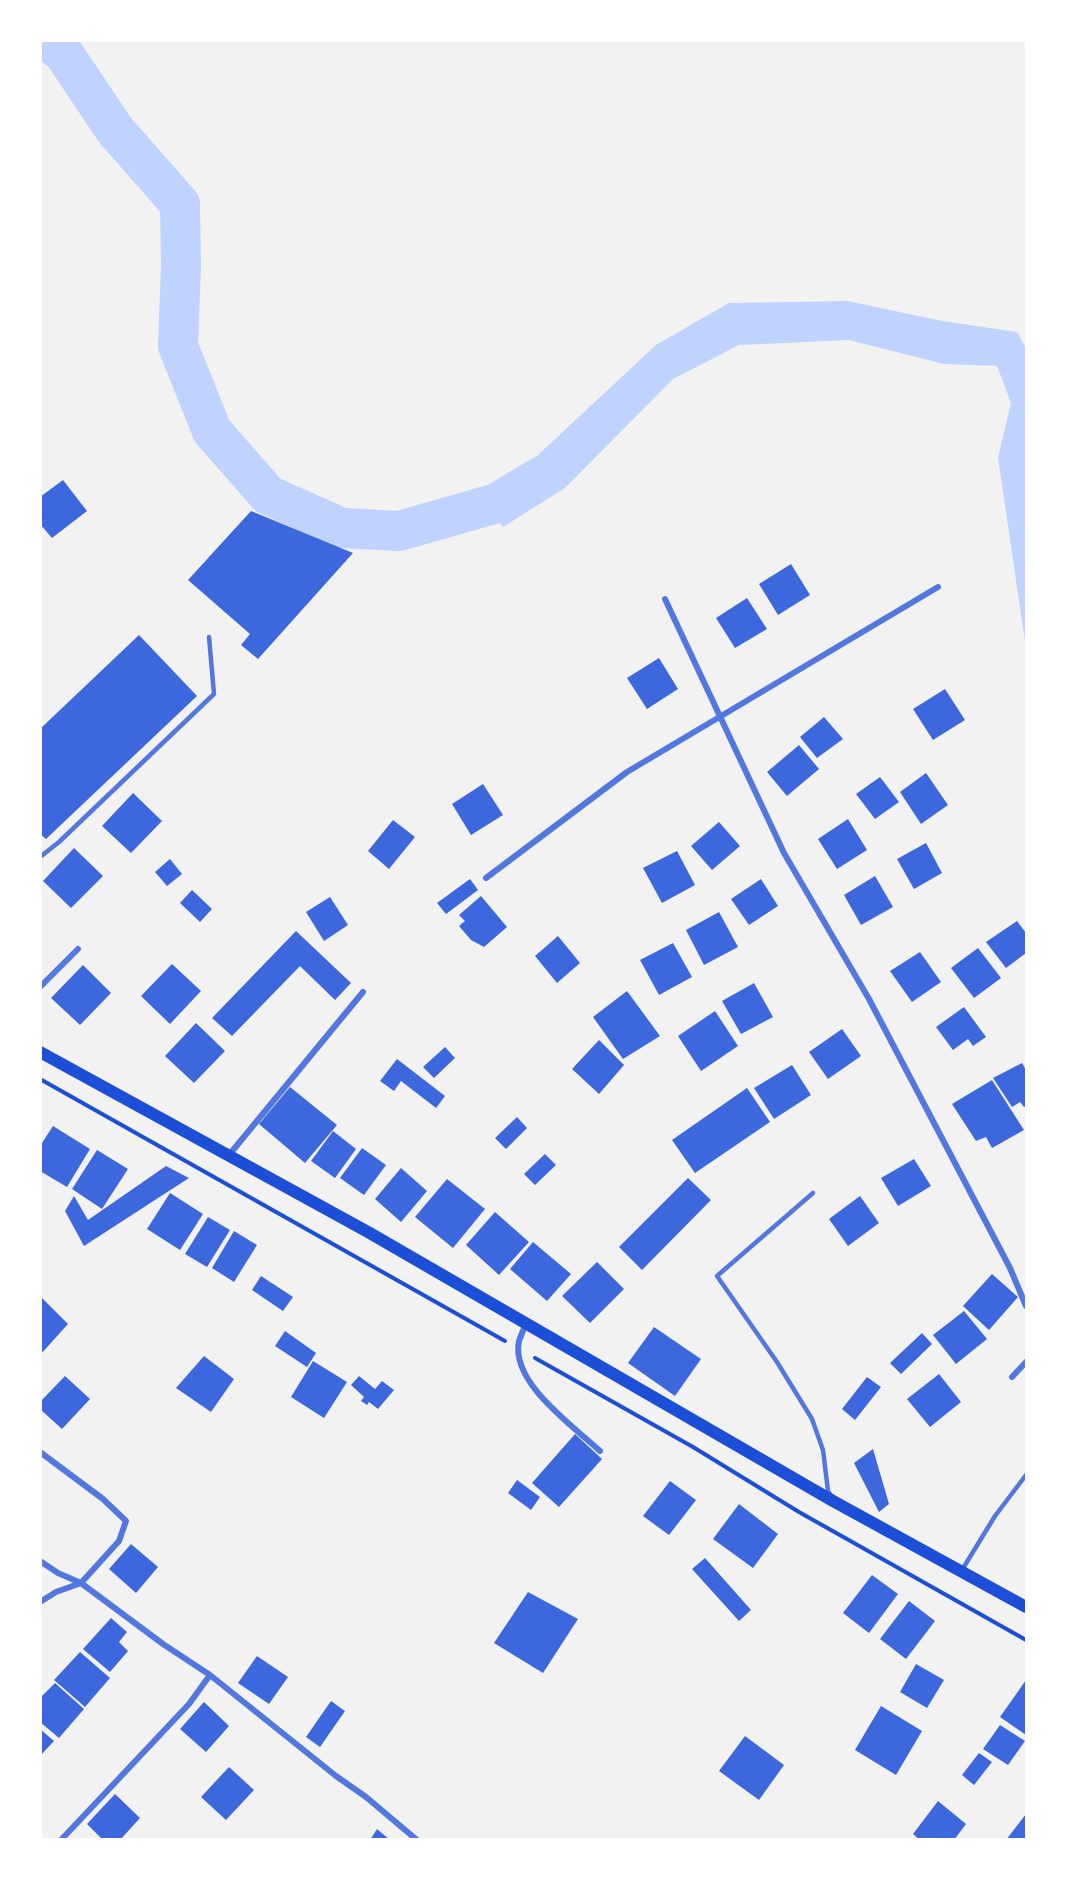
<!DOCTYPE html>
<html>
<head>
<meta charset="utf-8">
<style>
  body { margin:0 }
  #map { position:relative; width:1067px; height:1880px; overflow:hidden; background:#f2f2f2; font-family:"Source Sans 3",sans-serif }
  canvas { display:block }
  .frame { position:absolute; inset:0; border:42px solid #fff; pointer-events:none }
</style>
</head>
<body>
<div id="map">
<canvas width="1067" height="1880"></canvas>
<div class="frame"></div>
</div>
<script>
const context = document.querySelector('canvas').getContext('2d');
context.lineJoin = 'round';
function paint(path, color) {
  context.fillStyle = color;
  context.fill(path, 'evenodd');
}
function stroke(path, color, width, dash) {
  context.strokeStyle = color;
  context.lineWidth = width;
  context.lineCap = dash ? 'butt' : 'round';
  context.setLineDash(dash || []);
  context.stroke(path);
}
const water = new Path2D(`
  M848,301L942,321L1017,332L1026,348V648L998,458L1011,403L997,366L944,364L849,340L739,345L673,379L565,488L503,527L473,494L538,455L656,345L729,303Z`);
const river = new Path2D(`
  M47,40L64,54L115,130L180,204L181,265L178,346L212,431L268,495L342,528L399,531L497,503L533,481`);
const building = new Path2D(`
  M63,480L87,511L52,538L40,524V497Z
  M251,511L353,553L258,659L241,645L250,634L188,580Z
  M791,564L810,595L778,615L759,584Z
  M747,598L767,629L735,648L716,618Z
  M139,635L197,696L46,839L40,834V729Z
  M659,658L678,689L647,709L627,678Z
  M945,689L965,720L933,740L913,709Z
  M824,717L843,739L817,758L800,737Z
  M799,745L819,769L787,796L767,772Z
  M926,773L948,805L921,824L900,792Z
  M880,777L899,802L875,819L856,794Z
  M483,784L503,815L471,835L452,804Z
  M133,793L162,821L131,853L102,826Z
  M848,819L867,850L837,869L818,839Z
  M393,820L415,837L389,869L368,851Z
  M719,822L740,846L712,870L691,846Z
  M926,843L942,873L914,889L897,859Z
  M74,848L103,876L71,908L43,881Z
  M677,851L695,885L662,903L643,868Z
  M170,859L182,874L167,886L155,872Z
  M875,876L893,907L861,925L844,895Z
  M470,879L478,890L446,914L437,903Z
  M761,879L778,906L749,925L731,899Z
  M192,890L212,909L200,922L180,903Z
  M481,896L507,927L484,947L471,940L459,926L465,921L459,915Z
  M330,897L348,925L324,941L306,912Z
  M719,912L738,947L704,965L686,930Z
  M1017,921L1026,933V953L1006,968L986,942Z
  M296,931L351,983L335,1000L300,966L232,1036L212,1018Z
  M558,936L580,963L557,983L535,956Z
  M673,943L692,977L659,995L640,960Z
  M978,948L1001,978L974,998L951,968Z
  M920,952L941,982L912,1002L890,971Z
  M172,964L201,991L170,1024L141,996Z
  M83,965L111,993L80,1025L51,998Z
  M754,983L773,1017L741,1034L722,1001Z
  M627,991L660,1036L623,1059L593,1017Z
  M964,1007L986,1037L973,1046L968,1039L953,1050L936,1027Z
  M715,1011L738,1046L701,1071L678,1036Z
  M196,1023L225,1051L194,1083L165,1056Z
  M842,1029L861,1056L828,1079L809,1052Z
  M599,1040L624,1065L599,1094L572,1069Z
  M445,1047L455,1058L434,1078L423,1067Z
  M397,1059L445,1096L436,1108L401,1081L394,1091L380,1081Z
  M1022,1063L1026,1070V1106L1024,1107L1020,1102L1012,1107L993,1078Z
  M792,1065L811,1095L774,1119L754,1088Z
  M992,1080L1024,1130L992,1148L986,1137L976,1141L952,1104Z
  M290,1087L337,1125L305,1163L259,1124Z
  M747,1088L770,1122L695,1173L672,1140Z
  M517,1117L527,1128L506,1149L495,1138Z
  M53,1126L90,1149L67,1187L40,1171V1146Z
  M333,1131L356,1149L335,1178L311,1161Z
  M362,1148L386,1165L364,1195L340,1178Z
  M97,1150L128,1169L102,1209L72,1189Z
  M545,1154L556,1165L535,1185L524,1174Z
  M914,1159L931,1186L898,1206L881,1178Z
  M166,1166L189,1178L84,1246L65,1211L74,1196L88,1220Z
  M401,1168L427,1191L401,1222L375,1199Z
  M688,1178L711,1200L642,1270L619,1247Z
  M447,1179L485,1209L453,1248L415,1217Z
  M170,1193L203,1214L180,1250L147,1229Z
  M860,1196L879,1223L848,1246L829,1219Z
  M495,1212L529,1242L499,1275L466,1245Z
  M208,1217L230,1230L207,1267L185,1254Z
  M234,1231L257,1245L234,1282L212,1268Z
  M533,1242L571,1274L547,1301L510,1269Z
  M597,1262L624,1289L590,1323L562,1296Z
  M992,1274L1018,1297L989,1330L963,1306Z
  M261,1276L293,1297L283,1311L252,1290Z
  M40,1296L68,1324L40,1355Z
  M964,1311L987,1339L956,1364L933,1335Z
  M654,1327L701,1359L675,1396L628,1363Z
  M285,1331L316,1353L307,1367L275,1346Z
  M922,1333L932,1344L901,1374L890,1363Z
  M204,1356L234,1379L211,1412L176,1388Z
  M313,1361L347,1382L324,1418L291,1397Z
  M939,1374L961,1402L930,1427L907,1399Z
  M65,1376L90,1399L62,1429L40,1409V1402Z
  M359,1376L375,1389L382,1381L394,1390L378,1409L369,1402L367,1405L361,1401L364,1397L351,1385Z
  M867,1377L881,1387L855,1420L842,1409Z
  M575,1434L602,1459L559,1507L532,1483Z
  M873,1449L889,1504L879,1512L854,1463Z
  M517,1480L540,1497L531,1510L508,1493Z
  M670,1481L696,1500L669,1535L643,1516Z
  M739,1504L778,1534L753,1568L713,1539Z
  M131,1544L158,1567L136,1593L109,1569Z
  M705,1558L751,1610L739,1621L692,1569Z
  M872,1575L898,1594L869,1633L843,1613Z
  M528,1592L578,1619L543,1673L494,1643Z
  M909,1601L935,1621L906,1659L880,1639Z
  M111,1618L127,1632L119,1642L128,1651L110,1672L83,1649Z
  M80,1652L110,1678L85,1707L54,1680Z
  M257,1656L288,1677L269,1704L238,1683Z
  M916,1664L944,1680L927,1708L900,1692Z
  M1026,1680V1735L1000,1717Z
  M55,1683L84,1709L59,1738L40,1722V1698Z
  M331,1701L345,1711L320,1747L306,1737Z
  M204,1702L229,1726L206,1752L180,1729Z
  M881,1706L922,1731L896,1775L855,1750Z
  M1000,1725L1025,1741L1008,1765L983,1749Z
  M40,1729L54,1741L40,1756Z
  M745,1736L784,1765L759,1800L719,1771Z
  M979,1753L992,1762L974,1785L962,1775Z
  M229,1767L254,1790L226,1820L201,1797Z
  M115,1794L140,1818L120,1840H103L87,1824Z
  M938,1801L966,1824L954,1840H920L913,1834Z
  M1026,1814V1840H1006Z
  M377,1829L390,1840H370Z`);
const path = new Path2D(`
  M40,1079L505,1341
  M535,1358L693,1447L799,1512L1026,1640`);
const service = new Path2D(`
  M40,857L59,842L214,694L209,637
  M813,1193L717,1276L777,1362L812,1419L823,1450L828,1491L831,1496
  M962,1570L995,1516L1026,1475`);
const minor = new Path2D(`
  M665,599L784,853L869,999L1010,1268L1026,1306
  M486,878L627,772L938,587
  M40,987L78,949
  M229,1155L363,992
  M526,1323C524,1329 521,1335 519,1341C510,1382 573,1426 600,1451
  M1012,1377L1026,1362
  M40,1452L103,1499L126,1521L119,1541L81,1583L56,1592L40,1602
  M40,1561L58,1573L81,1583L163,1644L210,1675L336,1776L366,1797L417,1840
  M61,1840L189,1704L210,1675`);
const secondary = new Path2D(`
  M40,1052L368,1232L833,1501L1026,1607`);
paint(water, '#bfd3fe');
stroke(river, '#bfd3fe', 40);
paint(building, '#3d67dc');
stroke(path, '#1d4ed8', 4);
stroke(service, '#5277de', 4.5);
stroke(minor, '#5277de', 6);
stroke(secondary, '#1d4ed8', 12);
</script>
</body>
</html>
